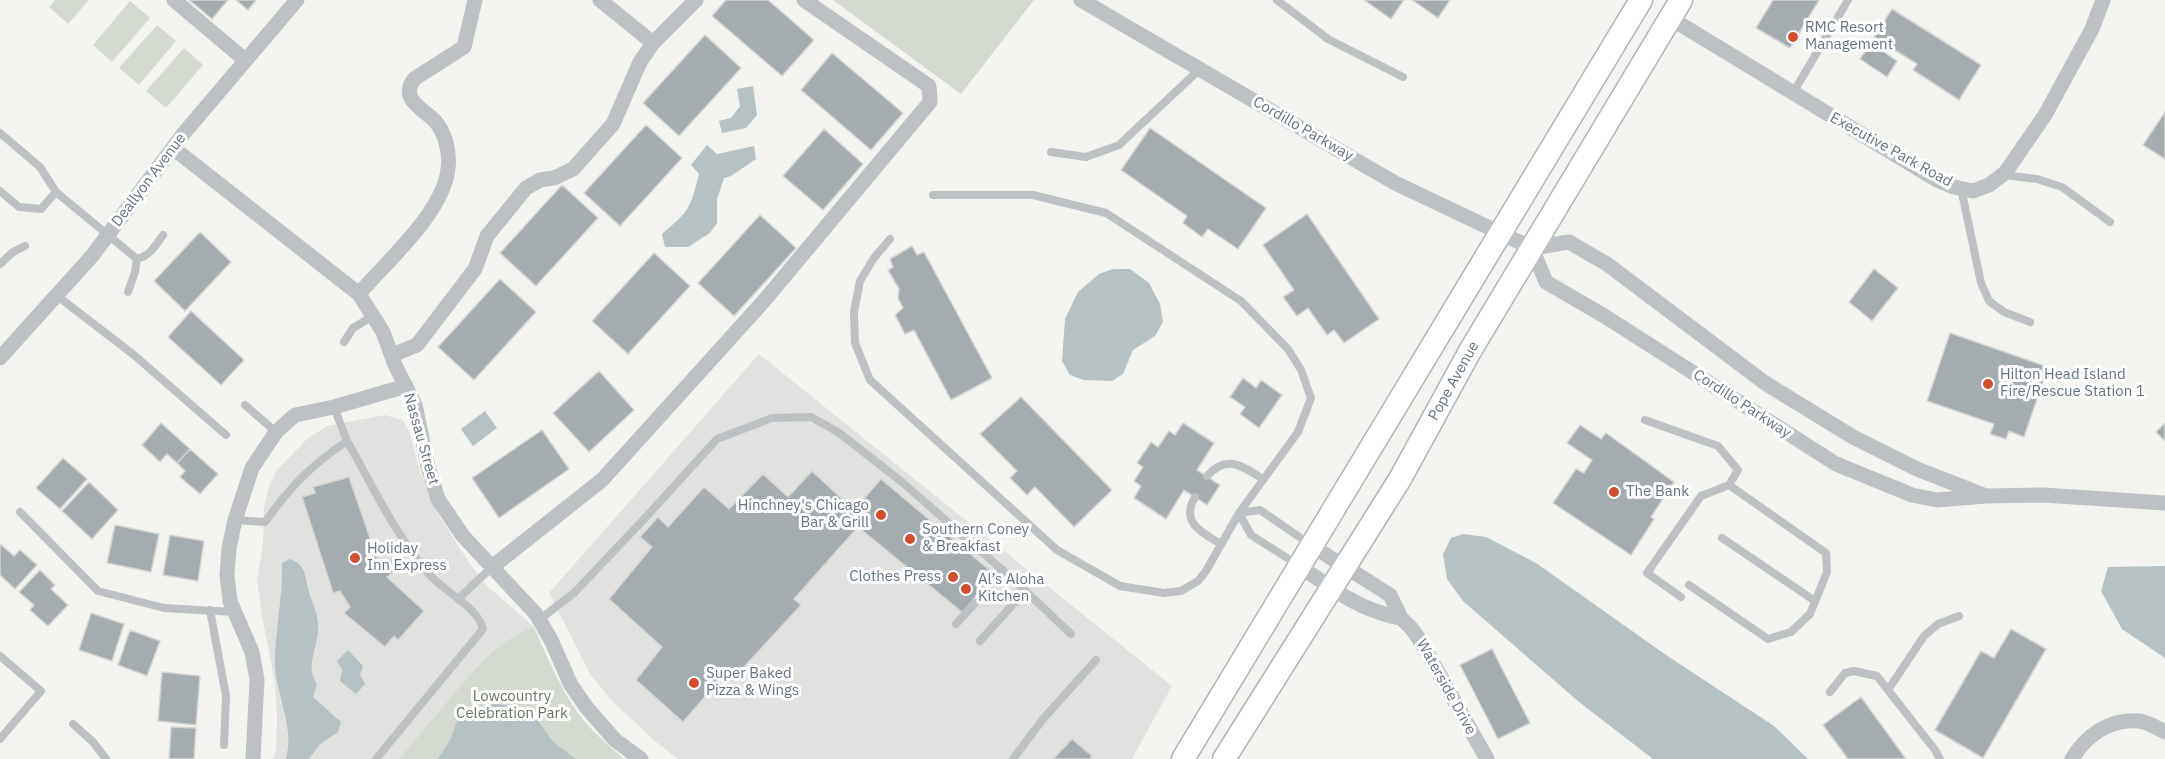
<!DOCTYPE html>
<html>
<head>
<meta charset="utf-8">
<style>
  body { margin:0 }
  canvas { display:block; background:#f3f3f0 }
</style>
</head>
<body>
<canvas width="2165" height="759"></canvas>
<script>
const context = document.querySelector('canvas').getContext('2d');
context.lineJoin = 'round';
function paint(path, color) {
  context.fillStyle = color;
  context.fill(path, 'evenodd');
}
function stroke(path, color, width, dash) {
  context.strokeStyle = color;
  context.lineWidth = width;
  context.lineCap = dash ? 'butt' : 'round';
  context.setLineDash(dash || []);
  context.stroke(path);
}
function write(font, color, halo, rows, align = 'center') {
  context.font = font + ' "IBM Plex Sans",sans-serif';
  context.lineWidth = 6;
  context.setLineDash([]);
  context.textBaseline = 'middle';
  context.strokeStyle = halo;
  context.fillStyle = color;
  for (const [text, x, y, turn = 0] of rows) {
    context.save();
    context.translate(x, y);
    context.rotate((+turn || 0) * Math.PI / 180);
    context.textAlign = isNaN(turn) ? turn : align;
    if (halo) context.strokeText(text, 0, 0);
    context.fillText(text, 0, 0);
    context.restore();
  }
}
const built = new Path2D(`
  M759,354L1172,686L1132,759H678L656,742L613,702L590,674L549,593Z
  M385,415L402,420L409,430L420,472L438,514L470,564L486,585L533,626L504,642L490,654L465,680L399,759H273L276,750L277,719L275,683L262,616L257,580L263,543L264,508L268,490L276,471L307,439L327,426Z`);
const green = new Path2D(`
  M55,0H89L68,24L49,7Z
  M833,0H1034L961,94Z
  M130,1L150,18L112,62L93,45Z
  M157,25L176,41L139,85L119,68Z
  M184,48L203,65L166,108L146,91Z
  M533,626C547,655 559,687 578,713C591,731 608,745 624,759H399L465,680L490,654L504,642Z`);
const water = new Path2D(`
  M753,86L757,115L746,128L722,133L719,121L731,118L740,106L737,89Z
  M707,145L717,154L754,146L756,159L731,176L724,178L717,199V223L710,233L688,247H665L662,234C690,210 690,209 699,174L691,165Z
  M1113,269H1130L1149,283L1160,304L1163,322L1155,336L1133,350L1123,374L1112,381L1084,380L1070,375L1062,361L1065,319L1078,292L1099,274Z
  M485,411L497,428L473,446L461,429Z
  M1463,534L1486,537L1536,563L1666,655L1774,726L1808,759H1653L1579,702L1463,601L1447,579L1443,554L1451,538Z
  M290,559C304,565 304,570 307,584C310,600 319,612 318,630C317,648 305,668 317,684L313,697L341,722L338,732L319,745L309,759H286C295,727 276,696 275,664C275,630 283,597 282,563Z
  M2165,566V658L2122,629L2101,591L2108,567Z
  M348,650L363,666L360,675L365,684L356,694L340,681L342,670L337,661Z
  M493,703L510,706L528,718L534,715L553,742L576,759H438L450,740L457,721Z`);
const building = new Path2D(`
  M189,0H228L212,19Z
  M236,0H256L248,10Z
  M726,0H768L814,40L782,76L712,16Z
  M1364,0H1404L1391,19Z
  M1412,0H1450L1438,18Z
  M1773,0H1819L1790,48L1756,28Z
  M1892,9L1981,65L1959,100L1913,70L1917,64L1874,37Z
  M705,35L741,68L679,136L643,103Z
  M1871,43L1897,61L1887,77L1860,59Z
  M832,53L903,113L871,150L801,90Z
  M2165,112V159L2143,145Z
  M646,125L682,158L620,226L584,193Z
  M1150,128L1266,208L1238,249L1208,229L1202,237L1183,223L1187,216L1121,170Z
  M824,129L863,164L823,210L783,176Z
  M562,185L598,218L536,286L500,253Z
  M1307,214L1379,319L1344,343L1334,330L1327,335L1308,308L1297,316L1283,297L1294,290L1263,245Z
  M760,215L796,248L734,316L698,283Z
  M200,232L231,262L185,311L154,281Z
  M912,246L917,255L924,252L992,378L951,400L914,330L905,334L895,315L903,308L898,298L899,289L888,270L893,267L890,259Z
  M654,253L690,286L628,354L592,321Z
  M1874,269L1898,288L1872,321L1849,302Z
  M500,279L536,312L474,380L438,347Z
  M191,311L244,360L221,385L168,337Z
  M1950,333L2048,367L2024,437L2009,431L2006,439L1990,434L1994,424L1927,401Z
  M599,371L634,410L589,452L553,413Z
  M1243,378L1256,388L1261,380L1282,395L1259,428L1240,414L1245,407L1230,397Z
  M1021,397L1112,490L1074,527L1035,487L1027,495L1010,478L1017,471L980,434Z
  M161,423L190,449L177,463L167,454L160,462L142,445Z
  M1183,423L1214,443L1197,470L1220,485L1207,505L1184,490L1166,519L1134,498L1141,486L1134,481L1143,467L1137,463L1151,442L1158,447L1169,431L1175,435Z
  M2165,423V441L2156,432Z
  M1580,425L1601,439L1606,433L1674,482L1651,517L1654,519L1631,555L1553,503L1576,469L1584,473L1592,460L1567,443Z
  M542,430L569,469L499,518L472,478Z
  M190,449L218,474L200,494L180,477L185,471L177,463Z
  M63,458L87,479L60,509L36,488Z
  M812,471L854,510L881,479L993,573L963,613L858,527L794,599L801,605L732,680L724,675L683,722L636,680L662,647L609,599L652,547L640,537L658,517L668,527L704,487L729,509L763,474L788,497Z
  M349,477L380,567L395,557L401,566L387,577L424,611L398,640L394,636L385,647L344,613L350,607L340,591L333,593L302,497L315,493L313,487Z
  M89,482L118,510L92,539L62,511Z
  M115,525L159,534L151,572L107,563Z
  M170,535L204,541L198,581L163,575Z
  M0,544L14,556L20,550L37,565L15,589L0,575Z
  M40,570L55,585L51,589L68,605L48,626L30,610L34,605L19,592Z
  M91,613L124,624L112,661L79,650Z
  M2011,629L2046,649L1983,758L1935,730L1981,651L1994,658Z
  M130,630L160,641L147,676L118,665Z
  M1492,649L1530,723L1498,739L1460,665Z
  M162,672L200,676L196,725L158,721Z
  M1861,697L1906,759H1848L1823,725Z
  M171,727L196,728L194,759H169Z
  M1072,739L1092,756L1090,759H1053Z`);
const lane = new Path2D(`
  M1277,0L1328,39L1403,77
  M1793,93L1848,0
  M0,133L40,167L56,192L137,259C150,256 156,245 163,235
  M1051,152L1086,157L1119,145L1200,69
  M2004,175L2037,179L2062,187L2110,222
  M1961,188L1981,283L1989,301L2004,312L2030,322
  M0,191L19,207L41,209L56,192
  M890,239L874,258L860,281L854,312L855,343L870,380L1057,550L1120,586L1164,593L1181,591L1198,581L1206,571L1239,513L1298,432L1311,398L1301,370L1288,349L1241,301L1106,213L1033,195H933
  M0,264L13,252L25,246
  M128,292L135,272L137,259
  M56,295L134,355L226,435
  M344,342L353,328L373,316
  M245,405L276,432
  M1645,420L1718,446L1738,470L1729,485L1701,496L1647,573L1681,597
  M347,441C373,486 395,535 429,574C443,591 478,607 483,629L376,759
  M1207,476C1227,454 1242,466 1263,479
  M1195,497C1180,522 1202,533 1221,544
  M20,512L98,591L164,608L234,612
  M235,520L265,522C292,485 309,467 347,441L334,407
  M1722,538L1815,601
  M1298,565L1251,535L1239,513L1260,510L1311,545
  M1689,585L1768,639L1791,632L1810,614L1827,572L1826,553L1729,485
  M984,592L1003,570
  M458,599L492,567
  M210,610L226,696L224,745
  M539,620L574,593L646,517L717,439L772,418L811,417L838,432L902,482L1016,582L1071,634
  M956,624L975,603
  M980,641L1025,591
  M0,656L41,691L0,739
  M1888,690L1924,636L1938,624L1959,616
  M1830,692L1845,673L1854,671L1877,676L1935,750L1940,759
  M73,724L93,742L106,759
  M1013,759L1043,719L1096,660`);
const street = new Path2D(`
  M174,0L245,60
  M600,0L653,43
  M1081,0L1395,183L1532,248L1569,242L1607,264L1765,383L1853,437L1917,469L1986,496
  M1670,18L1937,180L1954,187L1973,191L1989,185L2005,173L2045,115L2092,29L2103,0
  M173,148L359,294L383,332L395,365L415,405L428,467L438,499L463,536L536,614L551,640L571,685L587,708L615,740L641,759
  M1532,248L1546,282L1606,317L1836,464L1912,495L1937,500L1986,496L2043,495L2165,503
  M359,294C387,261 443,213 448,169C450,153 446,134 435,121C424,109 399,100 414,79L464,47L475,0
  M392,355L417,345L475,269L487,236L526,188L540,180L554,178L573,169L613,124L640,62L653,43L696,0
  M0,358L92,256L184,133L297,0
  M1300,566C1332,589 1361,611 1401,618L1390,595L1312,546
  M492,567L602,480L763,302L930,102L929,86L804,0
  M1401,618L1412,629L1421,642L1487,759
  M253,759L257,680L252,652L230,601L227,575L229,548L235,520L252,468L276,432L295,415L334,407L406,386
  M2072,759C2086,735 2111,718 2139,721C2148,722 2157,728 2165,732`);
const secondary = new Path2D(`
  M1183,759L1641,0
  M1224,759L1400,479L1470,351L1681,0`);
const markers = [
  [1793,37,6,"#d14e32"],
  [1988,384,6,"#d14e32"],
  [1614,492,6,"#d14e32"],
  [881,515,6,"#d14e32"],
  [910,539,6,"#d14e32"],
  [355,558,6,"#d14e32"],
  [953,577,6,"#d14e32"],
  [966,589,6,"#d14e32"],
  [694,683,6,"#d14e32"]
];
const poiNames = [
  ["RMC Resort",1805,28],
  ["Management",1805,45],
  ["Hilton Head Island",2000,375],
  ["Fire/Rescue Station 1",2000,392],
  ["The Bank",1626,492],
  ["Hinchney's Chicago",869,506,"right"],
  ["Bar & Grill",869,523,"right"],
  ["Southern Coney",922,530],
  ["& Breakfast",922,547],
  ["Holiday",367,549],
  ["Inn Express",367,566],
  ["Clothes Press",941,577,"right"],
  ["Al’s Aloha",978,580],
  ["Kitchen",978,597],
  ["Super Baked",706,674],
  ["Pizza & Wings",706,691]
];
const streetNames = [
  ["Cordillo Parkway",1303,129,30],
  ["Executive Park Road",1891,150,29],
  ["Deallyon Avenue",149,180,-53],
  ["Pope Avenue",1454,381,-61],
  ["Cordillo Parkway",1742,404,33],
  ["Nassau Street",421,439,74],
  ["Waterside Drive",1446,687,61]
];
const parkNames = [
  ["Lowcountry",512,697],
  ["Celebration Park",512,714]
];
paint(built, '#e1e2e0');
paint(green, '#d5dad1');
paint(water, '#b6c1c4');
paint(building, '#a5acb0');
stroke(building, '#d5d5d3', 1.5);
stroke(secondary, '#b0b5b8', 25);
stroke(lane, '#bdc1c4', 8);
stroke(street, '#bdc1c4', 15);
stroke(secondary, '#fff', 22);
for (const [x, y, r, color] of markers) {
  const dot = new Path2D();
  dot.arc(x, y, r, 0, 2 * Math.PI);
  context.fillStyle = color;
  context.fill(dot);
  stroke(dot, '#fff', 2);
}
write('15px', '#65747e', '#fff', poiNames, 'left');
write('15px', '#65747e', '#fff', streetNames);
write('15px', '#687663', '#fff', parkNames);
</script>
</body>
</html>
